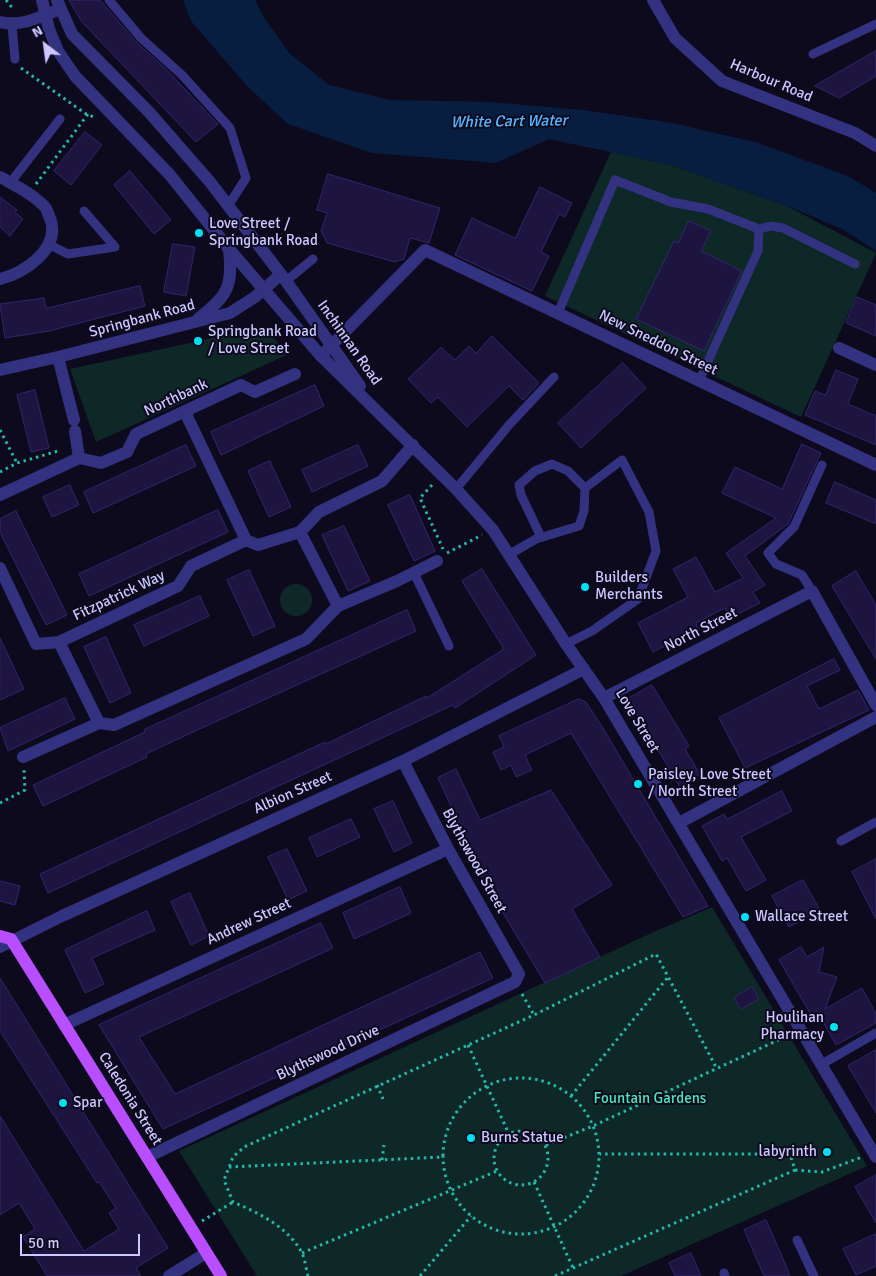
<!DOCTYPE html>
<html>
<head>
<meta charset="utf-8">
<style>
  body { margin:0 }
  #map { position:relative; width:876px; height:1276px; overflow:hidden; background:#0d0a1e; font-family:Signika,sans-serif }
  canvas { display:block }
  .north { position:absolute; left:20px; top:20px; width:50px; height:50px; -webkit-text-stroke:4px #0d0a1e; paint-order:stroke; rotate:330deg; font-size:14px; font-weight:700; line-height:20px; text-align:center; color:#ccc7ff }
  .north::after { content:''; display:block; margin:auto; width:18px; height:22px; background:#ccc7ff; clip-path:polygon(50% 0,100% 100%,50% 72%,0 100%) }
  .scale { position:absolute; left:20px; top:1234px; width:120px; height:22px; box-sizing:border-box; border:2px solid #ccc7ff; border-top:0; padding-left:6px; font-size:15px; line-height:18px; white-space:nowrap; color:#ccc7ff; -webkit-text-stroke:4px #0d0a1e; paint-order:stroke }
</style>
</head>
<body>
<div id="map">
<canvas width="876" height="1276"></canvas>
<div class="north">N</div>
<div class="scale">50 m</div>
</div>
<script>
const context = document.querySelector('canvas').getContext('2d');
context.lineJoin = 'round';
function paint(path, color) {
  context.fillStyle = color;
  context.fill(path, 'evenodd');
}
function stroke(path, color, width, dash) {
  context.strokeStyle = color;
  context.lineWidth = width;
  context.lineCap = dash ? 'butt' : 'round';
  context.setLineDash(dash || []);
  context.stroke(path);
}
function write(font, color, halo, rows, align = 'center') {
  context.font = font + ' Signika,sans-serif';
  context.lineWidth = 4;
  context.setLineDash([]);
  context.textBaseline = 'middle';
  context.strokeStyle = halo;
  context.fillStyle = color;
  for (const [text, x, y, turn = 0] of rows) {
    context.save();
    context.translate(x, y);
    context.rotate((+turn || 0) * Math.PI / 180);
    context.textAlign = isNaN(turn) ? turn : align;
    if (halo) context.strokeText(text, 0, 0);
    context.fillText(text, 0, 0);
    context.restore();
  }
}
const green = new Path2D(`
  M611,152L671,165L787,206L876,253L801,417L545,296Z
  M263,327L289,354L96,442L70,369Z
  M280 600a16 16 0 1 1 32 0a16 16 0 1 1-32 0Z
  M712,907L867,1166L621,1276H257L179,1151L656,931Z`);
const water = new Path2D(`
  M183,0H255L263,16L289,53L329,85L390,100L490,102L583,110L673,123L758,143L848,176L876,193V251L842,229L787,206L671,165L549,139L496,163L372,153L288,124L248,87L191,21Z`);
const building = new Path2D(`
  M69,0H100L136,42L165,68L218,124L196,142L82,22Z
  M876,51V76L839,98L815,86Z
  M85,132L102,145L71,185L54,171Z
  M130,171L171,220L154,234L114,185Z
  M328,174L440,208L429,243L410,238L404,259L395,262L327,243L321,231L327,213L317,210Z
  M540,187L572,203L565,217L559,214L541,252L549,256L532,291L455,255L472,218L515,238Z
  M0,197L17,210L15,212L23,219L10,236L0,227Z
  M689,221L711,231L701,251L742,271L704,351L636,319L674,241L678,243Z
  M173,244L195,247L186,296L164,292Z
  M140,286L145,306L49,331L5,338L0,304L44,298L46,308Z
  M857,297L876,305V336L846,323Z
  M492,336L539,383L523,400L509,386L467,427L438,397L431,403L408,379L441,347L455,360L469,346L476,353Z
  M623,363L646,388L581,448L558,423Z
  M836,370L858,379L848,404L876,416V445L805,415L815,391L825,395Z
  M315,385L324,406L221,455L211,432Z
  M35,390L49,448L31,452L17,395Z
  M802,444L821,453L788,524L745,556L765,585L753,592L760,603L730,618L725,608L696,623L698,629L653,652L638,623L688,597L673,569L696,557L715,592L743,578L726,553L776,518L722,493L735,467L782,489Z
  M186,445L196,466L93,513L84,492Z
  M358,445L368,466L312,492L302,470Z
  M270,461L291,507L269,517L248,471Z
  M835,482L876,500V524L826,503Z
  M70,485L79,505L52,517L43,497Z
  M410,495L435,551L414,561L388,505Z
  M218,510L228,532L89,596L79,574Z
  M16,511L67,615L46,625L0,532V519Z
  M344,526L370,581L348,591L322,535Z
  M482,569L536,655L455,708L453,705L48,893L40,874L325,742L326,744L426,696L427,698L504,649L462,581Z
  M249,570L275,626L253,636L227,580Z
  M856,571L876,605V659L832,586Z
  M200,596L209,616L144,646L134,625Z
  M407,610L416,631L193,732L146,754L147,757L43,806L33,785L145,732L144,730Z
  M106,637L131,693L110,703L84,647Z
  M0,638L24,689L0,700Z
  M834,659L840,670L807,686L819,709L858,690L869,710L745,768L719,718Z
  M652,685L689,746L685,749L700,774L680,787L628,699Z
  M65,698L75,719L8,751L0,728Z
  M579,699L586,702L603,728L708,906L683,917L571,733L525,755L532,770L516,777L511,765L501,770L493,752L504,747L499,736Z
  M456,769L480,820L551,790L612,885L572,909L600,957L545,983L454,831L461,828L438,778Z
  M782,791L792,811L741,837L766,880L746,891L727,858L722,861L702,826L724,814L727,819Z
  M393,801L412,843L394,852L374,809Z
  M351,819L360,837L317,857L309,838Z
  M287,849L307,891L288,900L268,857Z
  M876,859V919L852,872Z
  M803,880L820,910L789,927L772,896Z
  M0,881L20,886L15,905L0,901Z
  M400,887L411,913L354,939L343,913Z
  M190,893L209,936L191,945L171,902Z
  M147,911L155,930L92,958L104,984L85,993L65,950Z
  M321,923L333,948L139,1037L175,1094L480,952L493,978L163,1129L99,1025Z
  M801,947L807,957L824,947L819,972L837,977L825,1009L862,988L876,1014V1023L836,1045L817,1011L811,1015L779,960Z
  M0,978L168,1248L136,1268L141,1276H47L23,1237L35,1229L19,1203L0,1215V1116L84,1251L119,1229L109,1213L116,1208L99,1182L97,1183L0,1031Z
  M752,987L759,999L741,1009L734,998Z
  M876,1050V1113L848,1066Z
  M876,1175V1223L855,1187Z
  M766,1220L784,1261L790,1276H764L744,1230Z
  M876,1234V1266L856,1275L843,1249Z
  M691,1253L701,1276H675L669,1263Z`);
const path = new Path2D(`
  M6,0L14,10
  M21,68L86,114L94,117
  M36,184L88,114
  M0,430L17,463
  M0,472L17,463L58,451
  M432,485L420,498L443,549
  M447,553L482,535
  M0,803L25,790L24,769
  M522,994L534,1015
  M468,1045L509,1134
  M443 1156a78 78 0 1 1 156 0a78 78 0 1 1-156 0Z
  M377,1085L383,1099
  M571,1096L668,977
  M494 1158a27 27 0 1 1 54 0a27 27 0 1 1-54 0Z
  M546,1145L593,1126L789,1035
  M382,1160L384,1145
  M229,1167L443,1157
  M795,1170L822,1172L862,1157
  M534,1182L573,1268
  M202,1221L233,1202
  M302,1253L497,1171
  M308,1276C306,1269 305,1259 302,1253C288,1227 259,1213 233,1202L224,1180L233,1157L244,1147L534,1015L656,954L717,1069
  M420,1276L471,1216
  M555,1276L795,1170L790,1154H600`);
const service = new Path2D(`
  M109,0L141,38L182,75L230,128L246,178L228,206
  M12,25L15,59
  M813,54L876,24
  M10,183L60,119
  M50,245L68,254L115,247L84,211
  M286,281L313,259
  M558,313L615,180L671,202L708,209L759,229L771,226L783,228L855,264
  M699,381L758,251L759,229
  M456,489L509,425L554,377
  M541,537L521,495L519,485L535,471L552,464L568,471L585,488
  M510,554L536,539L579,526L584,511L585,488L622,460L649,512L656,551L638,599L592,631L566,644
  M414,573L449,646
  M812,591L802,575L776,564L768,553L794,527L822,465
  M841,841L876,822
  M822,1064L876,1033
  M797,1240L814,1276
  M724,1273L725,1276`);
const minor = new Path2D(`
  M653,0L675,38L722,81L855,133L876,146
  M0,22C22,27 40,17 60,9
  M0,177C16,186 33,194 45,207C48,211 49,217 51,221C59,250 24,273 0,279
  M198,319C228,295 233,287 229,249
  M839,348L876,365
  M321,356L425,250L876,465
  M58,357L74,420
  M0,370L58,357L230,313L255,297L280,275
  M185,412L246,540
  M75,431L79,458
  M79,458L101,463L127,452L136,434L241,385L255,392L295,374
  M0,495L79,458
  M300,532L338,606
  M0,568L36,644L59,642L178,586L191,566L246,540L258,545L300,532L319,512L382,481L413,445
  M59,642L99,723L114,725L306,639L338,606L397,581L437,561
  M604,698L812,591L876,705
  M23,757L99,723
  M679,823L876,717
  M0,947L62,916L403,761L584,669
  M64,1025L448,849
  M147,1157L515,982L519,974L448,849L403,761
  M169,1276L206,1253`);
const tertiary = new Path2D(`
  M42,0L49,29L58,51L75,76L170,175L229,249L321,356L456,489L493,530L566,644L604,698L876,1157
  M57,0L72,34L149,112L210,182L286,281L360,386`);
const primary = new Path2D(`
  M0,936L11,939L221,1276`);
const markers = [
  [199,233,5,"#00e0f2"],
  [198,341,5,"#00e0f2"],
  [585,587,5,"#00e0f2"],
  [638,784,5,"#00e0f2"],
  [745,917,5,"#00e0f2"],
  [834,1027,5,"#00e0f2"],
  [63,1103,5,"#00e0f2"],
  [471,1138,5,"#00e0f2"],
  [827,1152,5,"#00e0f2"]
];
const streetNames = [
  ["Harbour Road",771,81,23],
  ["Springbank Road",142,319,-15],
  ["Inchinnan Road",349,343,55],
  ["New Sneddon Street",658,343,26],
  ["Northbank",176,398,-25],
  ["Fitzpatrick Way",119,596,-25],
  ["North Street",701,630,-27],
  ["Love Street",637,721,59],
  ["Albion Street",293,793,-24],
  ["Blythswood Street",474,861,61],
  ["Andrew Street",249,922,-25],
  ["Blythswood Drive",328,1053,-25],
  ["Caledonia Street",130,1099,58]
];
const poiNames = [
  ["Love Street /",209,224],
  ["Springbank Road",209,241],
  ["Springbank Road",208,332],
  ["/ Love Street",208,349],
  ["Builders",595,578],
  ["Merchants",595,595],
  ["Paisley, Love Street",648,775],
  ["/ North Street",648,792],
  ["Wallace Street",755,917],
  ["Houlihan",824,1018,"right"],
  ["Pharmacy",824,1035,"right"],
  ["Spar",73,1103],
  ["Burns Statue",481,1138],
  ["labyrinth",817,1152,"right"]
];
const parkNames = [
  ["Fountain Gardens",650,1099]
];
const waterNames = [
  ["White Cart Water",509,122,-1]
];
paint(green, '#0d2827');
paint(water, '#071e40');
paint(building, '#1d1540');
stroke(building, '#32256e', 1);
stroke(path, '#24b7aa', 3, [2.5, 4]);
stroke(service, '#333281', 9);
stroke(minor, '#333281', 12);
stroke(tertiary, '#333281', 12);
stroke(primary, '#b94eff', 12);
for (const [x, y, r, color] of markers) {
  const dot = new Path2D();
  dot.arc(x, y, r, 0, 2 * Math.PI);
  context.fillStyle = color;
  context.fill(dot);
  stroke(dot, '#0d0a1e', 2);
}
write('15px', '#ccc7ff', '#0d0a1e', streetNames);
write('15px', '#ccc7ff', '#0d0a1e', poiNames, 'left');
write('15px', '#4be7bc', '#0d0a1e', parkNames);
write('italic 16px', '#55b5ff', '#0d0a1e', waterNames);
</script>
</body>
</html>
